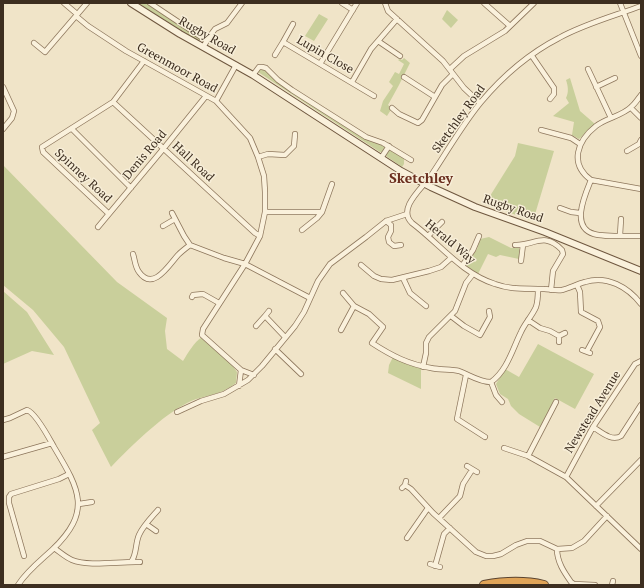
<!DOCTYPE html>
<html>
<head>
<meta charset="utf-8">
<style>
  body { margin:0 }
  #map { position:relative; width:644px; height:588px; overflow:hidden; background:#f0e4c8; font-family:"PT Serif",serif }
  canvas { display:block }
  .frame { position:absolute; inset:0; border:4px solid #3d2e20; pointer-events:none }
</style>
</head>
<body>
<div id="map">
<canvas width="644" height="588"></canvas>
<div class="frame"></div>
</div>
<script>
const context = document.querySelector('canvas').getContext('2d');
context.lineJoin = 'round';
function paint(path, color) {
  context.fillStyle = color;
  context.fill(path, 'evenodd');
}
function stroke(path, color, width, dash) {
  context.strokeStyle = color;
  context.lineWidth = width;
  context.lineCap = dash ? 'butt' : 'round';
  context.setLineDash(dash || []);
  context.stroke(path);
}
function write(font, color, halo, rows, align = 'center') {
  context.font = font + ' "PT Serif",serif';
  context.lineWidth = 3;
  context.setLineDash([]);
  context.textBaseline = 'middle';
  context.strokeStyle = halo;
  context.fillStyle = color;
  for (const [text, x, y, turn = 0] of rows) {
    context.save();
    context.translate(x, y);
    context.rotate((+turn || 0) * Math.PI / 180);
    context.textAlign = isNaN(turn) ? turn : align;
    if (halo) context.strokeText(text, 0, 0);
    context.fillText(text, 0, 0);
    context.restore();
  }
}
const green = new Path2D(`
  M138,3H147L201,40H197Z
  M447,10L458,20L451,28L442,19Z
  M319,14L328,19L314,41L305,36Z
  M404,58L410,63L399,85L388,105L392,108L387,116L380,111L383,101L393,86L389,82L395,72L399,74L404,64L398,60L400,59L402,60Z
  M262,68L289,88L385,146V149L383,152H380L258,72Z
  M570,78L580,111L595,124L579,139L572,135L574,122L553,116L569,103L566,98C569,92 568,86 566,80Z
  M518,143L554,151L533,221L485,204L515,156Z
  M391,149L404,158V164L402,167L386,156V153Z
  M3,165L117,282L167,318L165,331L167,349L183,361C188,353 194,342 202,337L232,365L237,372L236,383C232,386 227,389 223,391C211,396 198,397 187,403C162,416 131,446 111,467L92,430L100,423L64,347L33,310L3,285Z
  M489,237L511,248H519L520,252L519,259L500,255L496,257L488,254L478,274L467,267L466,264L477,249L480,239Z
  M3,291L27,312L54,355L32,351L3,364Z
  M538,344L594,374L575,409L555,398L540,427L519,414L511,406L508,399L500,394L496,384L505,369L519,377Z
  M393,357L407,364L421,368V389L388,373L389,365Z`);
const street = new Path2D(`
  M64,3L77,14
  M150,3L207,41
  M342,3L353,10
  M385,3L388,11L443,61L464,88L480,103
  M484,3L510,26
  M620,3L641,56
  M641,6C614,16 584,24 559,38C530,53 502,77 481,102C462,125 447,152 430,177C421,189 397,209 412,223C440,244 461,273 495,284C511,290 527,288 544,289C550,289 556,291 562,290C570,288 577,284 585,282C607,275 628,287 641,304
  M76,16L88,26L126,51L216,101L250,138L258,157L264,176L265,192V212L260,236L245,264L203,329L202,335L241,370L239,386
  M293,24L283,42L374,96
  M378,41L400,56
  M34,43L45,52L87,3
  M203,47L212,33L215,29L227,23L242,3
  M275,55L283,42
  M532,56L554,88V94L550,99
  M320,64L357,3
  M450,69L464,56L505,31L534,3
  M588,69L611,118
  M253,75L259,67H262L266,68L278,80L292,90L366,137L383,143L411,160
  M404,77L435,97
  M352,82L371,49L397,19
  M3,87L14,111L12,118L3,129
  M596,87L615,78
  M641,95C638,99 635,104 631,107C622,116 606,118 596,126C577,141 569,164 591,180L641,189
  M216,101L236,65
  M113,102L255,233L260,236
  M392,108L399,114L418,123L422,120L442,85L453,74
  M631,108L641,118
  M72,129L131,188
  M541,130L571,138L580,144
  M627,151L639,144L641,140
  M258,157L268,154L285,155L294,146L295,134
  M381,158L389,146
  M591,180C585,195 570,227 594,234C604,237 629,236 641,236
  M560,208L571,212L580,213
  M265,212H322L332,184
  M172,213L184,236L190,245L224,258L245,264L310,298
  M109,214L43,152L42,147L113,102L144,61
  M386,221L391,225V231L388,237L389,242L394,246L401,245
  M163,226L175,219
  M98,227L164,148L206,96
  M302,230L317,218L322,212
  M620,235L621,219
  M428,236L442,222
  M515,245C534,246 544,231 562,250L563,254L553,271L551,290
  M133,254C135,260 135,267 139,272C153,292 169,265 178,255C182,251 186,248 190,245
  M521,261L523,245
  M361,265L374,276L381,279L392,280L429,271L441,267L451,258
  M462,266L473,250L479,236
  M403,278L410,293L426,306
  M577,285L580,292L581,312L598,321L600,327L587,351
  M343,293L354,306
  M192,297L193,295L203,294L219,303
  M265,316L269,311
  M451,316L464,326L480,335L490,317L489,311
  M528,320L540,328L550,331L559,336L565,333
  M256,326L265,316L285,337
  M341,330L354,306L369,314L383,327L372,343C392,356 408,364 431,368C440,370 451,369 459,371C470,375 479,382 491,382C507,371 513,348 521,332C525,323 532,316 536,307C538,301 538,295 538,289
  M559,342V336
  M275,349L301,374
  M582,350L590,353
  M423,367L426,353V343L429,337L455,311L466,283L473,274
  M241,370L254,375
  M466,375L457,419L485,437
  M491,382L496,395L502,402
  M177,412L201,401L224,394L248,380L262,366L295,326L304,312L318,281L330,264L366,237L386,221L407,214
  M3,420L10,418L27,410C36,413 49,438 54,447C79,489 93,511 52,550C40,561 27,571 18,585
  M593,427C601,432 612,442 621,436L641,405
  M504,448L528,456L566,477L641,549
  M528,456L556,402
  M3,457L52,443
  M467,466L477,472
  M566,477L593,427L635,364L641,361
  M405,485L411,489L433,513L476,552L486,556H493L501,554L516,545L527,541H540L557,549L572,548L584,541L607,516
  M402,488L405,485L406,481
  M79,504L92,502
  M596,506L641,460
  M439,518L460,496L463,484L472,470
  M146,524L156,531
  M407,538L428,508
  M54,548C60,552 65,557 72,560C89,567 120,561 140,562
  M557,549C557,562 564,572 571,582L574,584L595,585
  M24,556L9,503V497L11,494L59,479L69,474
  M131,562C137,555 135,544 139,535C143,526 151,518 158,510
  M430,564L440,567
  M435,566L444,534L450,528
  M612,585L613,581`);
const secondary = new Path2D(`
  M131,3L180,34L253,75L401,171L431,187L475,207L545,232L641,271`);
const highway = new Path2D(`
  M484,585C505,581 523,580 544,585`);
const streetNames = [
  ["Rugby Road",207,36,30],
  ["Lupin Close",325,55,30],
  ["Greenmoor Road",177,68,29],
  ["Sketchley Road",459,119,-54],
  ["Denis Road",145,155,-50],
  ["Hall Road",193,162,43],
  ["Spinney Road",83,176,43],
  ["Rugby Road",513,209,19],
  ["Herald Way",450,242,40],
  ["Newstead Avenue",593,412,-58]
];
const quarterNames = [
  ["Sketchley",421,179]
];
paint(green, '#c9cf9b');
stroke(street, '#8d765c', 6);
stroke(secondary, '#6f573f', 8);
stroke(highway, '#5b4430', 10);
stroke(street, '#faf1dc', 4.5);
stroke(secondary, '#faf1dc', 6);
stroke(highway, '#e0a458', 8);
write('12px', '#3d2e20', '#f7eed8', streetNames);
write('bold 14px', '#6b2e1e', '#f7eed8', quarterNames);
</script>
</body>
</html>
